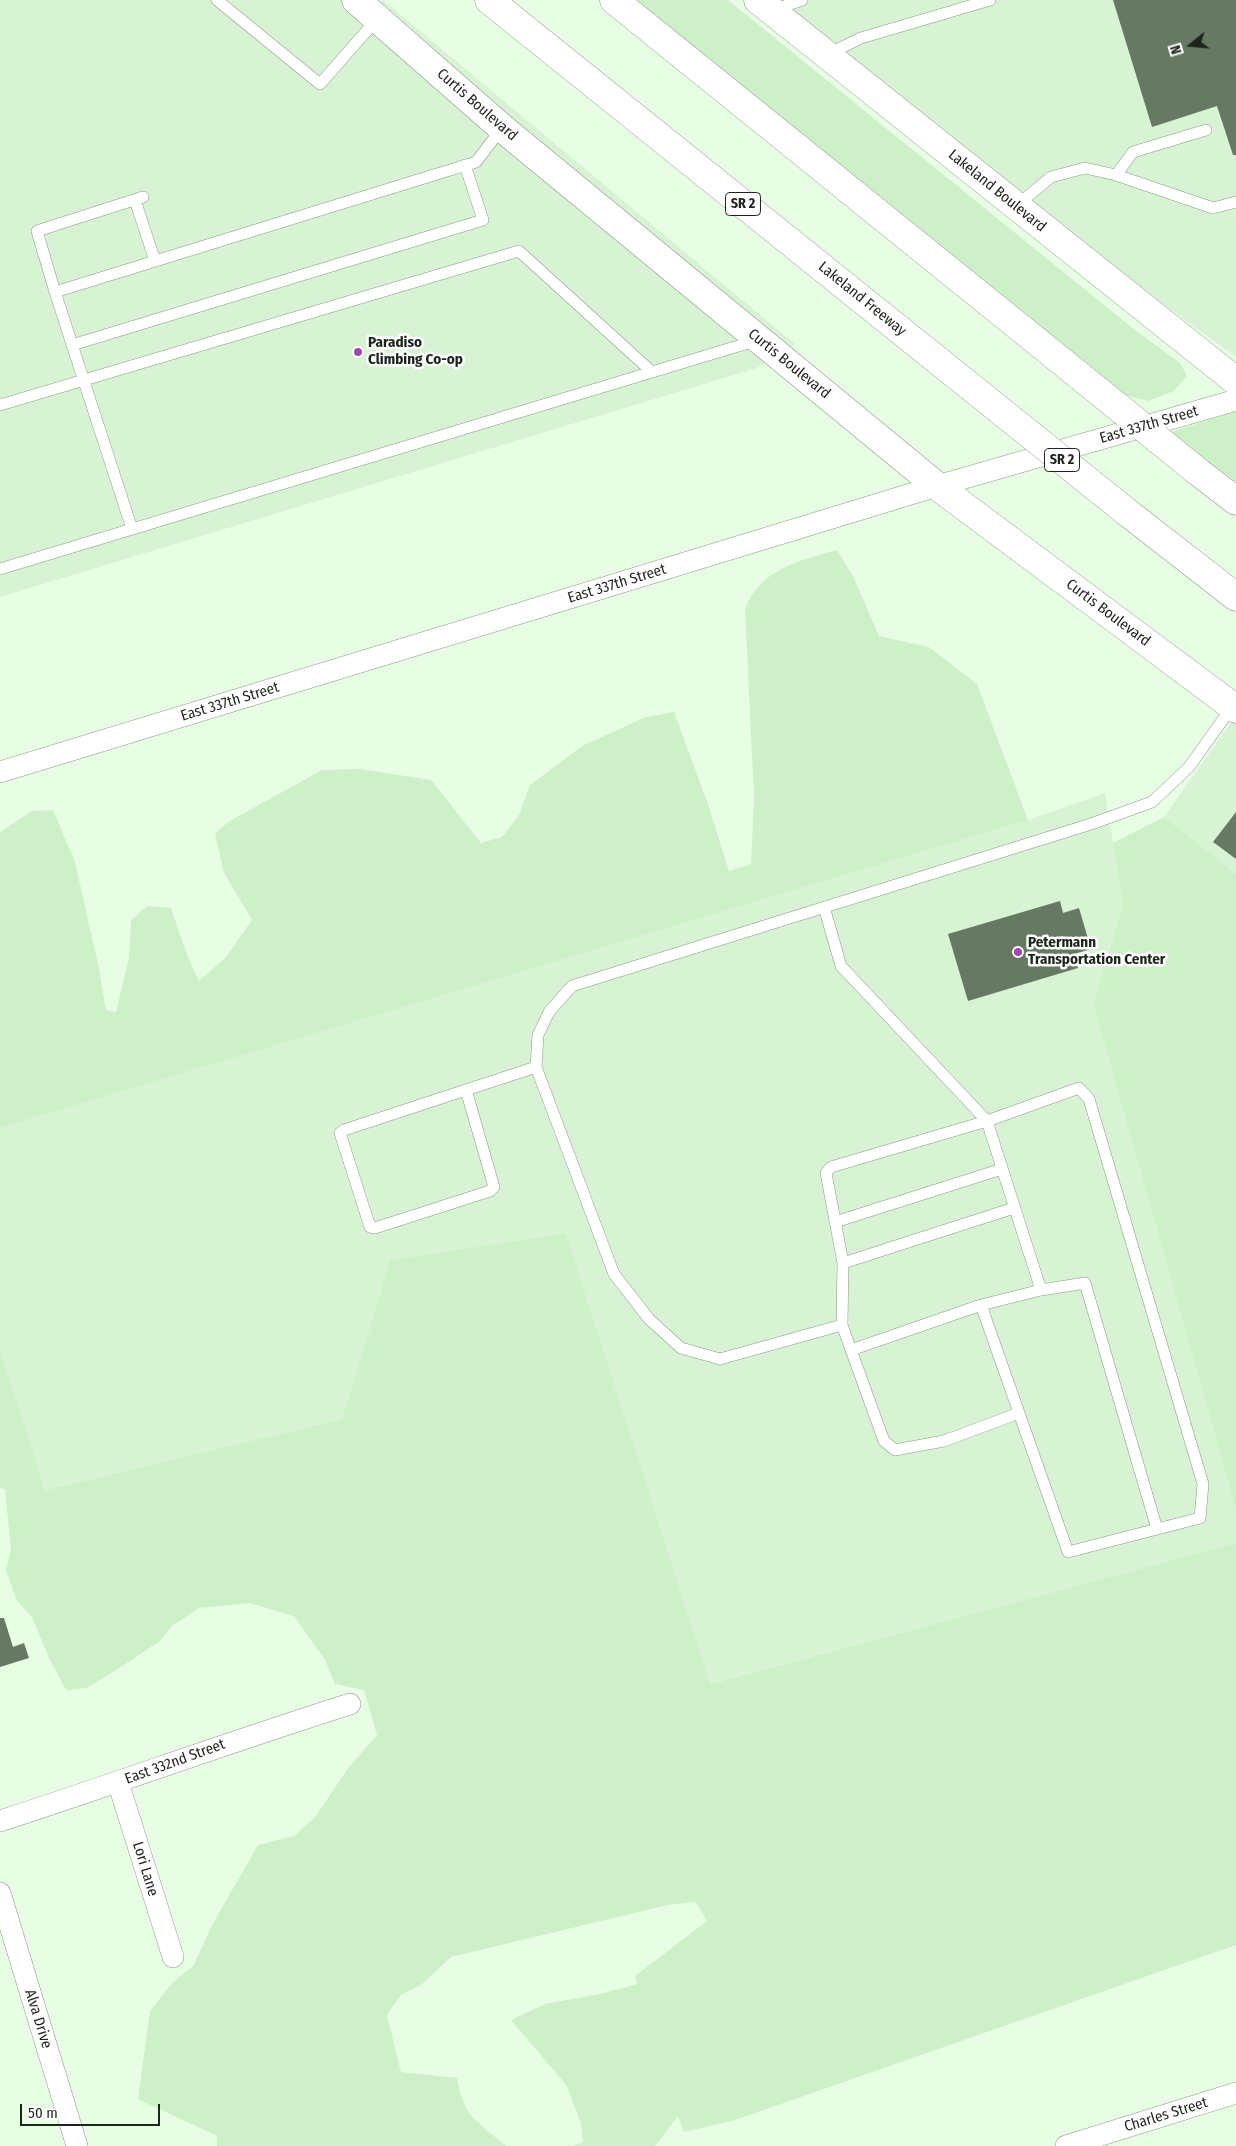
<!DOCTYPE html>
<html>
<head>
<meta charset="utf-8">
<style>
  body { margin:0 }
  #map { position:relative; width:1236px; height:2146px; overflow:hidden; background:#e8fee4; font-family:"Fira Sans Condensed",sans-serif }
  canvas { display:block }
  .north { position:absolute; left:1166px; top:20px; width:50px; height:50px; -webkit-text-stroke:4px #fff; paint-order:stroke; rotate:253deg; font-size:14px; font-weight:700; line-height:20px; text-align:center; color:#1d241b }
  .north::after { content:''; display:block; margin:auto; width:18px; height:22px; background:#1d241b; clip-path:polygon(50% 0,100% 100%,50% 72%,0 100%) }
  .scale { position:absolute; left:20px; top:2104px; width:140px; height:22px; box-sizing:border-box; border:2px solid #1d241b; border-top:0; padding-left:6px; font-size:15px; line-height:18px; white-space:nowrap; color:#1d241b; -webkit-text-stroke:4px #fff; paint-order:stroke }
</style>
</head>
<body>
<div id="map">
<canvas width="1236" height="2146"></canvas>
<div class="north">N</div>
<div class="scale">50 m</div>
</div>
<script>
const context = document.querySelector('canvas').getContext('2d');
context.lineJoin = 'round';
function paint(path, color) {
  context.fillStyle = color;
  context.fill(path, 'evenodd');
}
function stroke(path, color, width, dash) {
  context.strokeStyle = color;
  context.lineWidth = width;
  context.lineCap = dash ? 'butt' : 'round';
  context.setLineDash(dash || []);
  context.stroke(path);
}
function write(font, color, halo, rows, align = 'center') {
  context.font = font + ' "Fira Sans Condensed",sans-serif';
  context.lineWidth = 5;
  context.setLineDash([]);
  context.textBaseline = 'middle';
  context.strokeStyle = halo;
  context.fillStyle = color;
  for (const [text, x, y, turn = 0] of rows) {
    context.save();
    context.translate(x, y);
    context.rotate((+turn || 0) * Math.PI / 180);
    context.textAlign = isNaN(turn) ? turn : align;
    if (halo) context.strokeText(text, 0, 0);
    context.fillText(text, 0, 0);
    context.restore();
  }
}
const built = new Path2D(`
  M0,0H383L795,344L757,368L0,597Z
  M777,0H1236V357L1104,261Z
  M1234,718L1236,720V873L1164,817Z
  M1105,793L1123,905L1093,1004L1236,1510V1543L709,1684L566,1233L390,1260L342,1419L44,1490L0,1350V1128L1028,820Z`);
const green = new Path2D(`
  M630,0H728L1130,326L1180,363L1187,376L1174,391L1148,401L1124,395Z
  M1236,411V485L1168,433Z
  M837,550L853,576L879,636L929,647L977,684L1028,820L0,1128V832L32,811L53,810L75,862L99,968L106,1010L116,1012L129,958L131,920L147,906L171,908L187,955L199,981L226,957L252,920L224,873L215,834L228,822L322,770L360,769L431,780L481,843L502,837L519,815L530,785L582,746L646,717L674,712L708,804L729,871L751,864L754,797L745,610C758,570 800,560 837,550Z
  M1164,817L1236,873V1510L1093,1004L1123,905L1113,843Z
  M566,1233L710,1684L1236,1543V1945L735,2120L684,2132L678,2116L655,2146H573L583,2142L581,2124L567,2086L511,2020L545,2004L600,1994L637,1984L635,1976L707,1921L696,1902L668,1905L451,1957L421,1985L401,1995L387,2015L401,2072L457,2078C464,2118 477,2121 506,2146H217V2136L138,2099L150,2011L172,1983L194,1965L212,1925L258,1845L294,1836L315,1817L349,1767L377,1735L364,1690L335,1684L325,1660L294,1616L250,1603L199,1608L172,1626L160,1641L121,1667L87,1688L66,1690L49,1658L32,1617L17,1601L6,1570L11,1549L5,1489L0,1488V1350L45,1490L342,1419L390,1260Z`);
const building = new Path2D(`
  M1113,0H1236V155H1233L1217,106L1152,127Z
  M1236,812V859L1213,842Z
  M1060,901L1063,913L1079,908L1091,949L1074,954L1078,968L968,1001L948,934Z
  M0,1618H4L13,1647L24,1643L29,1658L0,1667Z`);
const service = new Path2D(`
  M217,0L320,84L378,18
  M773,10L802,0
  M828,54L861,38L990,0
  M1116,175L1133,152L1206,130
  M135,200L155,261
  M1016,206L1051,177L1085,168L1116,175L1213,208L1236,202
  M55,292L37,231L143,197
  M72,345L483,220L465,165
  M0,405L519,251L652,372
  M132,529L55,292L476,162L502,128
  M0,569L758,340
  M824,907L841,966L987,1121L1041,1290L981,1305L1068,1552L1200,1518L1203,1484L1089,1099L1079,1088L987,1121L831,1167L826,1173L843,1263
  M466,1090L494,1187L490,1191L375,1228L370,1227L340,1133L344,1130L536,1067
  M1014,1208L843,1263L842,1325L884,1441L895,1450L944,1441L1019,1413
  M835,1222L1002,1169
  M1041,1290L1085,1283L1157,1529
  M842,1325L720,1359L681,1348L649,1319L614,1274L536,1067L538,1035L549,1012L572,986L1091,824L1152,802L1189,767L1232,707
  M851,1350L981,1305`);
const minor = new Path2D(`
  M0,772L937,486L1236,400
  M118,1782L173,1957
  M0,1821C117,1783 233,1741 350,1704
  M0,1893L77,2146
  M1066,2146L1236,2093`);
const tertiary = new Path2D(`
  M356,0L502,128L937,486L1236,709
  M758,0L1236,381`);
const motorway = new Path2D(`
  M489,0L997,408
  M614,0L1081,377
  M1197,471L1236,501
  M1128,513L1236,597`);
const motorwayBridge = new Path2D(`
  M1081,377L1197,471
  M997,408L1128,513`);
const markers = [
  [358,352,5,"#a246b1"],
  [1018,952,5,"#a246b1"]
];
const shields = [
  [743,204,35],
  [1062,460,35]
];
const shieldNames = [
  ["SR 2",743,204],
  ["SR 2",1062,460]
];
const streetNames = [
  ["Curtis Boulevard",477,105,41],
  ["Lakeland Boulevard",997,191,39],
  ["Lakeland Freeway",862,299,39],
  ["Curtis Boulevard",789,364,39],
  ["East 337th Street",1149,425,-16],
  ["East 337th Street",617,584,-17],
  ["Curtis Boulevard",1108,613,37],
  ["East 337th Street",230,702,-17],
  ["East 332nd Street",175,1762,-20],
  ["Lori Lane",145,1869,73],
  ["Alva Drive",38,2019,73],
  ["Charles Street",1166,2115,-17]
];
const poiNames = [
  ["Paradiso",368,343],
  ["Climbing Co-op",368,360],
  ["Petermann",1028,943],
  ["Transportation Center",1028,960]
];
paint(built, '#d7f3d4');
paint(green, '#cdf0c8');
paint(building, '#667963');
stroke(service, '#879b84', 12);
stroke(minor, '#879b84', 22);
stroke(tertiary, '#879b84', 29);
stroke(motorway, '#879b84', 29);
stroke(service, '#fff', 11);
stroke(minor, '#fff', 21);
stroke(tertiary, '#fff', 28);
stroke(motorway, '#fff', 28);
stroke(motorwayBridge, '#879b84', 29, []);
stroke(motorwayBridge, '#fff', 28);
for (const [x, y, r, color] of markers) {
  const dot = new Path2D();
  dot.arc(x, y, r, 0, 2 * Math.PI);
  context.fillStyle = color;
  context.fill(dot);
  stroke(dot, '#fff', 2);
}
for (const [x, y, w] of shields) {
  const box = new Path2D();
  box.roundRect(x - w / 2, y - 11.5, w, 23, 4);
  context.fillStyle = '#fff';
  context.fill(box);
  stroke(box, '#1d241b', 1);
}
write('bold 14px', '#1d241b', null, shieldNames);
write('15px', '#1d241b', '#fff', streetNames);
write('bold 15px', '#1d241b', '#fff', poiNames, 'left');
</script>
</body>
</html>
